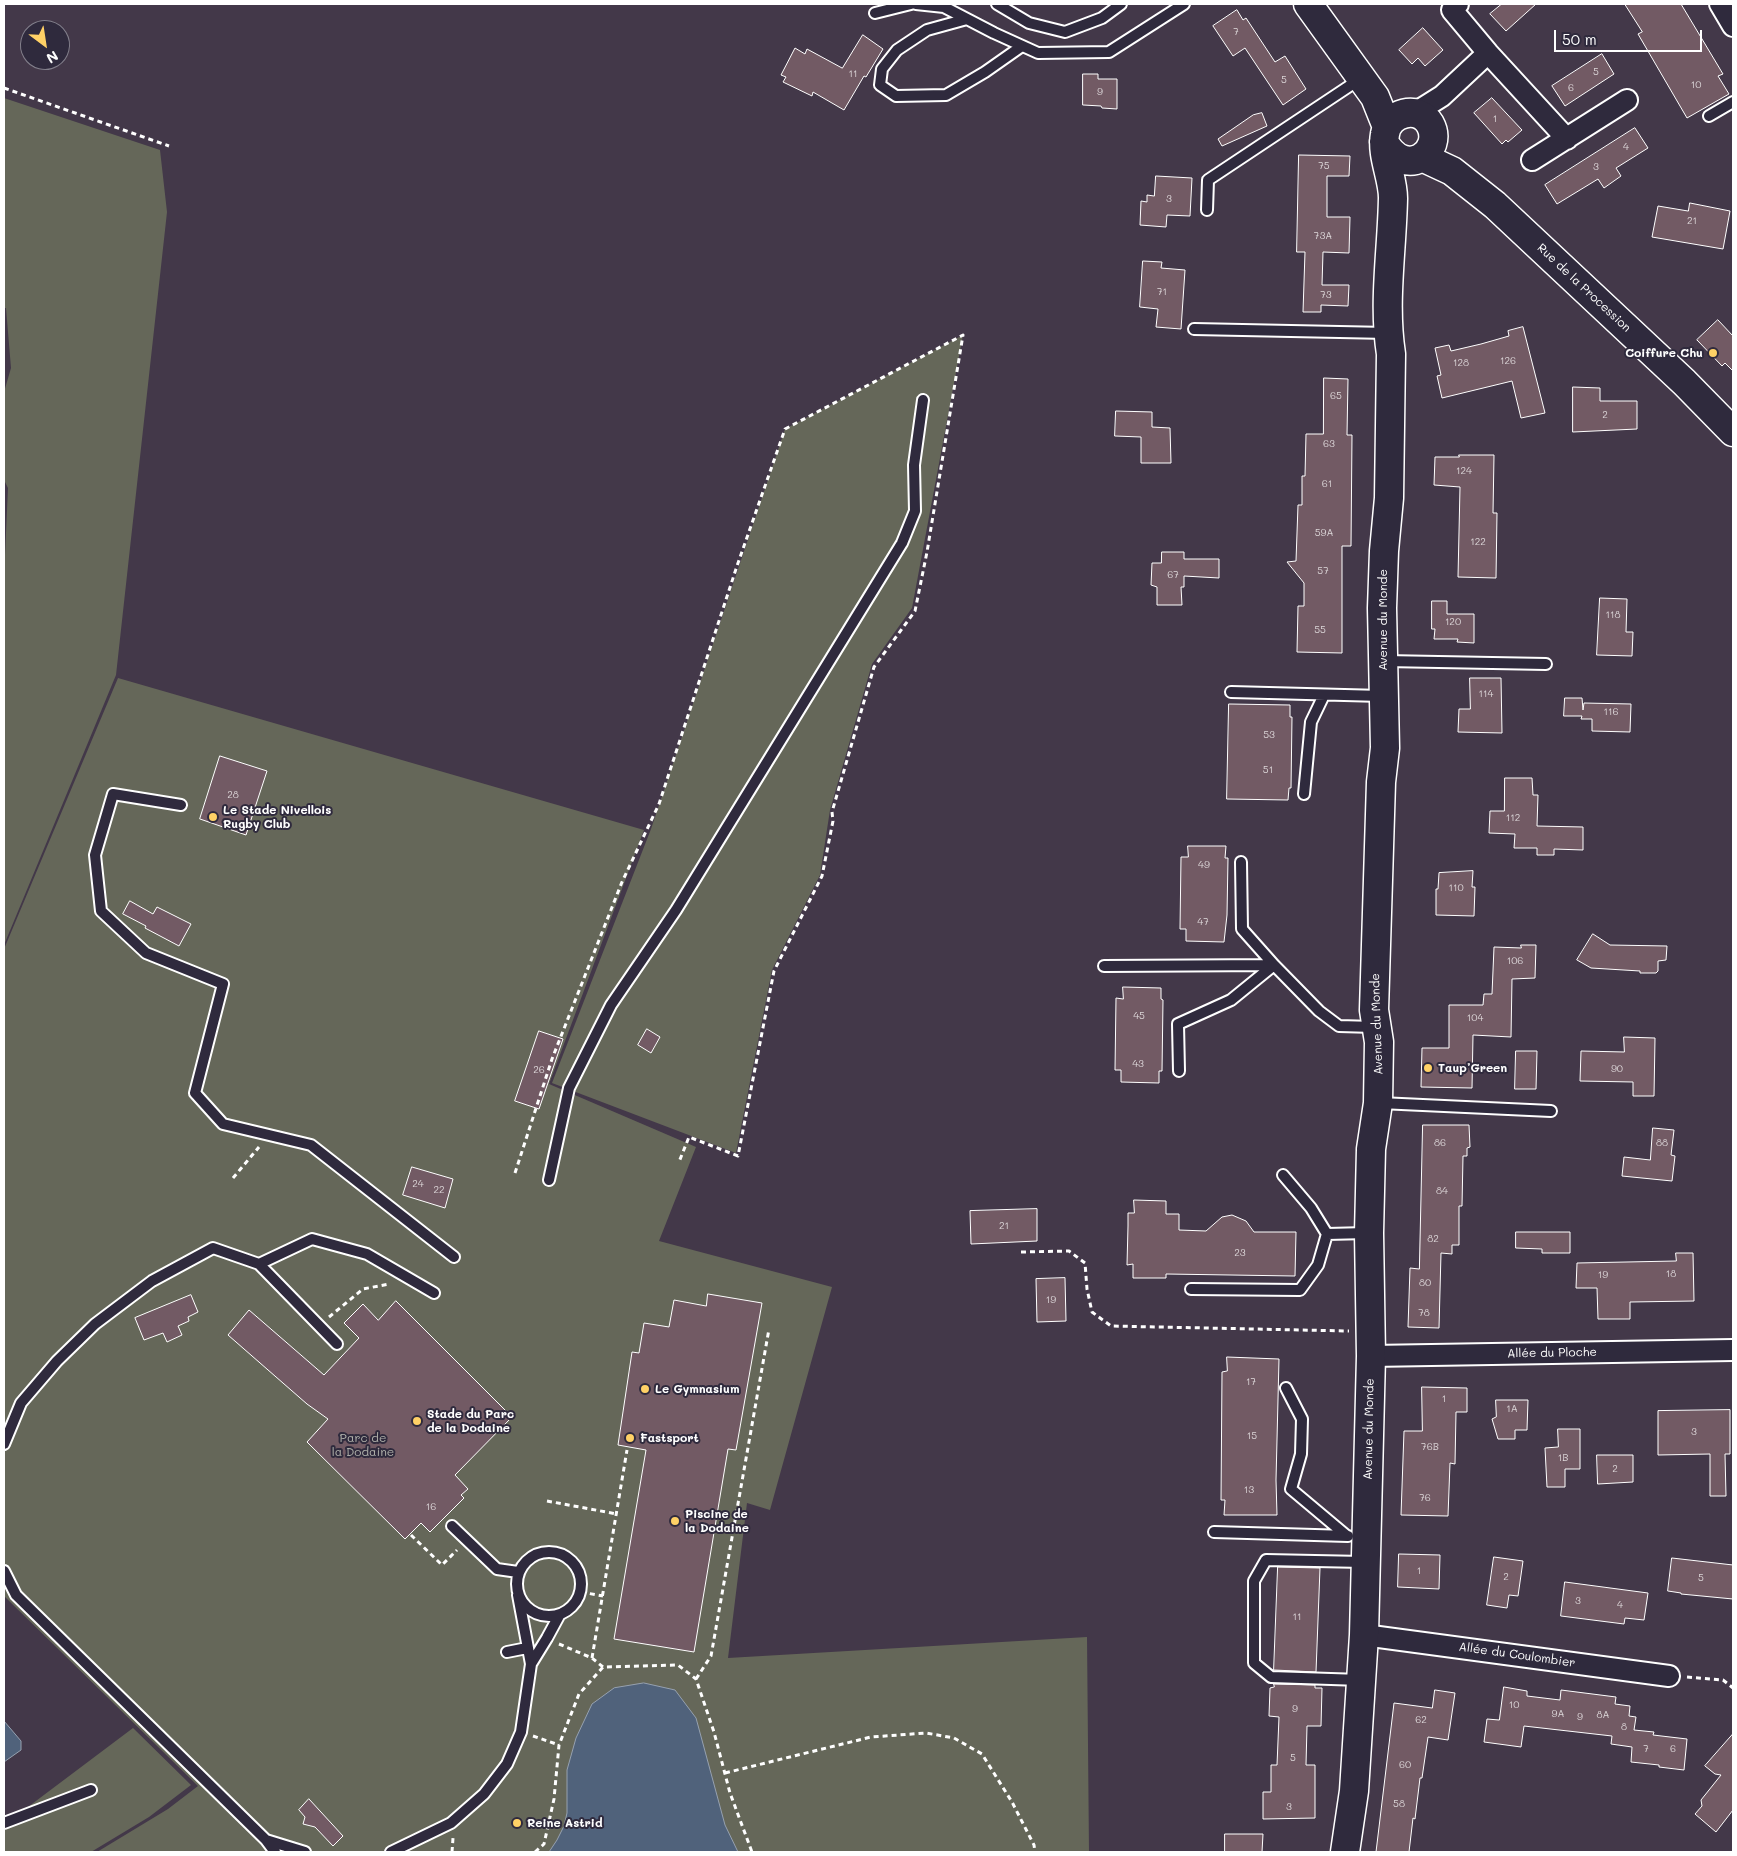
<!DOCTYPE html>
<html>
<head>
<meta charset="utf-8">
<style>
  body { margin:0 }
  #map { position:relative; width:1737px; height:1856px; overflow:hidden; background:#433849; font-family:Mali,sans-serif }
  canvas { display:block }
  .frame { position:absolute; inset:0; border:5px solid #fff; pointer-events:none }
  .north { position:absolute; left:20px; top:20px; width:50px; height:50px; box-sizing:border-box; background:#2f2a3d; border:1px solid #827f8b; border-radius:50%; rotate:149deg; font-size:14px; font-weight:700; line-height:20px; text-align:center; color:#fff }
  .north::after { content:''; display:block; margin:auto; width:18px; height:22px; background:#ffd166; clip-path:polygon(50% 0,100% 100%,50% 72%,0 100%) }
  .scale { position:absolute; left:1554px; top:30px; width:148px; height:22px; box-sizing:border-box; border:2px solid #fff; border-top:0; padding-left:6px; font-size:15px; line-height:18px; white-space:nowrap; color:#fff; -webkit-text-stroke:4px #2f2a3d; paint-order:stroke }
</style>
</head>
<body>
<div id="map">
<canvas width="1737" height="1856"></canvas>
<div class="frame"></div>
<div class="north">N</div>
<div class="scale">50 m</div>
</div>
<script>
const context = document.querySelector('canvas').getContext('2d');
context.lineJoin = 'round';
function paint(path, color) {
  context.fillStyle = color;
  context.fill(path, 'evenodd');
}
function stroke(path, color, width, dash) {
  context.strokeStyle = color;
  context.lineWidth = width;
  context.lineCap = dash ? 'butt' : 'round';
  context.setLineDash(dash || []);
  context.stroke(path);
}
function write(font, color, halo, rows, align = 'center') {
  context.font = font + ' Mali,sans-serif';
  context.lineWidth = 4;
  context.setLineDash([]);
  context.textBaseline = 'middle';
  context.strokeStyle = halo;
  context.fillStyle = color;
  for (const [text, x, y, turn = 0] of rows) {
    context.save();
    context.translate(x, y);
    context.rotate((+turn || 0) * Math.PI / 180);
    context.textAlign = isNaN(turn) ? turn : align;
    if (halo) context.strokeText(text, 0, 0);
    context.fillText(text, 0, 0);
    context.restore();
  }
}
const green = new Path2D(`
  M4,98L160,150L167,212L116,675L4,945V577L8,488L4,480V392L11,368L6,308H4Z
  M963,335L912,608L872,664L830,810L820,875L772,970L736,1153L552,1083L651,829L785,429Z
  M118,678L644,830L549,1084L696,1147L659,1241L832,1287L770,1510L747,1503L728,1658L1087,1637L1089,1852H97L168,1809L198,1786L4,1596V949Z
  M133,1728L191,1785L149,1817L91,1852H4V1825Z`);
const water = new Path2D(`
  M644,1683L675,1690L696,1718L725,1825L738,1852H549L557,1840L564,1826L567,1813V1770L576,1738L592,1704L614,1688Z
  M4,1721L21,1741V1750L4,1762Z`);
const building = new Path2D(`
  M1502,4H1536L1506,31L1490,14Z
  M1625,4H1681L1723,74L1718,76L1729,94L1687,118L1638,34L1642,32Z
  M1237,10L1243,20L1246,18L1275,62L1285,56L1306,89L1283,105L1245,48L1233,56L1213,26Z
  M1423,28L1443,50L1425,66L1418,58L1412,64L1399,50Z
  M863,35L883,49L866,77L864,76L844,110L813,92L812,96L783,82L786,77L781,75L795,48L805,54L807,49L842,68Z
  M1602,54L1614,74L1565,106L1552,86Z
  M1083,74H1098V79H1117V109L1102,108L1101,106L1083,105Z
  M1492,98L1522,130L1508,142L1506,140L1502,144L1474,113Z
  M1262,113L1267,126L1222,146L1218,139L1253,115Z
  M1635,128L1648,148L1616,168L1621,176L1604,188L1598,179L1557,204L1545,185Z
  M1299,155L1350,156L1349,176H1327V217H1350L1349,253L1323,252L1322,285H1349L1348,306L1321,305V312H1303L1305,252H1297Z
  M1156,176L1192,178L1190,216L1167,215L1166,227L1140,225L1141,201L1147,202V195L1154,196Z
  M1690,203L1730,211L1723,249L1652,237L1658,206L1688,211Z
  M1143,261L1162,262L1161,268L1185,270L1181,329L1156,327L1158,309L1140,307Z
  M1718,320L1733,336V371L1725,363L1722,366L1697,340Z
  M1523,327L1545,413L1521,418L1512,381L1442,398L1437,376L1441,375L1435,348L1449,345L1451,351L1481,344L1509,336L1508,331Z
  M1324,378L1348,379L1347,435H1352L1351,546H1342V653L1297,652L1298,606H1304V583L1287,562L1296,561L1298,505H1302V476H1305L1306,434H1323Z
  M1573,387L1600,388V401H1637V429L1573,432Z
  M1116,411L1152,412V427L1170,428L1171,463H1141V437L1115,436Z
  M1459,455H1494L1493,513H1497L1496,578L1458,577L1460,487L1434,485L1435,457H1459Z
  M1162,552H1184V559H1219V578L1184,576V587H1181L1182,605H1157V587L1151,585L1152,563H1161Z
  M1600,598L1627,599L1626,632H1633L1632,656L1597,655Z
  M1432,601H1447V614H1474V643L1457,642L1458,639H1434L1435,629H1432Z
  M1470,678H1501L1502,733L1458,732L1459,709H1470Z
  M1565,698H1582L1583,710L1584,703L1631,704L1630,732L1592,731V719H1581L1582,716H1564Z
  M1229,704L1290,705V717H1292L1291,788H1289L1288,800L1227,799Z
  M220,756L267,771L246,835L200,819Z
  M1505,778H1532L1533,795H1538L1537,826L1583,827V850L1554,849V855H1537V848H1514L1515,834L1489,833L1490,811H1504Z
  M1188,846H1226L1225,858H1228L1227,915L1224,942L1186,941V929H1180L1181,857H1188Z
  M1473,871L1472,887H1475L1474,916L1436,915V889H1438L1439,873Z
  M130,901L153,914L157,907L191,924L179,946L145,928L146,926L123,914Z
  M1593,934L1610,945L1667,946L1666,960L1658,961V971L1656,973H1640V971L1591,968L1577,960Z
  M1521,945H1536L1535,978L1512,979L1511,1037L1473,1035L1472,1088L1421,1087L1422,1048H1449V1005H1483L1484,994H1492L1494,947L1521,948Z
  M1123,987L1161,988V999L1163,1000L1162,1071H1159V1083L1121,1082V1070H1115L1116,998L1123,999Z
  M647,1029L660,1037L651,1053L638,1045Z
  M539,1031L563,1039L539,1109L515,1101Z
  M1624,1037L1655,1038L1654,1096H1633V1082L1580,1081L1581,1051L1624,1052Z
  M1516,1051H1537L1536,1089H1515Z
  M1423,1125H1469L1470,1147L1467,1148V1156H1463L1462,1206H1459V1245H1452V1254L1441,1253L1439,1328L1408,1327L1410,1268L1419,1269Z
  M1653,1128L1674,1130L1671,1155L1675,1156L1672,1181L1622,1176L1624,1157L1650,1160Z
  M412,1167L453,1179L445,1208L403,1195Z
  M1134,1200L1166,1201V1214H1179V1230L1206,1231L1222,1217L1232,1215L1246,1221L1254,1232H1296L1295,1276L1166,1274V1278H1133V1264L1127,1265L1128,1226V1213H1134Z
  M1037,1209V1241L971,1244L970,1211Z
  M1516,1232H1570V1253H1542V1249L1516,1248Z
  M1676,1253H1693L1694,1301L1630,1302V1319H1598L1597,1288H1576L1577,1263L1676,1261Z
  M1065,1278L1066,1321L1037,1322L1036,1279Z
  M708,1294L762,1303L736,1450L728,1449L694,1652L614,1639L646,1450L618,1445L632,1352L639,1353L644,1323L669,1327L674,1300L706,1306Z
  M191,1295L198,1312L188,1317L189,1321L178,1326L182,1335L167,1342L163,1333L144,1340L135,1318Z
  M396,1301L512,1417L455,1475L468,1489L461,1495L464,1498L430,1532L421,1523L405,1539L307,1442L328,1419L307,1404L228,1335L249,1310L324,1375L359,1338L344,1323L363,1304L378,1320Z
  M1227,1357L1279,1359L1276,1480L1277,1515H1224L1225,1500H1221L1222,1372L1227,1371Z
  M1422,1387L1467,1388V1412H1456L1455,1464L1450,1463L1448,1516L1401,1515L1404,1431H1422Z
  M1496,1400H1528L1527,1430H1515V1439H1498L1492,1419L1496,1417Z
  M1730,1410V1454H1725L1726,1496H1710V1454L1658,1455V1411Z
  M1558,1429H1580V1469H1565V1487H1547L1545,1448L1558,1447Z
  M1597,1455H1633V1482L1598,1484Z
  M1399,1554L1440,1555L1439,1589L1398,1587Z
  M1494,1557L1523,1561L1518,1596L1509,1595L1507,1608L1487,1605Z
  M1672,1558L1733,1565V1599L1681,1594V1593L1668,1591Z
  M1278,1567L1320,1568L1316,1672L1274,1670Z
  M1565,1582L1648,1593L1644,1620L1625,1618L1624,1624L1561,1616Z
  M1274,1684L1315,1685V1688H1322L1321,1726H1307L1306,1765H1315V1818L1263,1819V1792H1271V1765H1277L1279,1717L1269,1716L1270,1688L1274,1687Z
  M1504,1687L1527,1691V1696L1560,1700L1561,1690L1616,1697L1615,1704L1630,1706L1629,1716L1636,1717L1634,1730L1654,1732L1653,1735L1687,1739L1684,1770L1659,1767V1765L1631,1762L1632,1747L1611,1744L1612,1736L1524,1726L1521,1747L1484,1742L1487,1719L1499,1720Z
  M1435,1690L1455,1693L1448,1740L1428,1737L1422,1778H1420L1415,1819L1413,1818L1409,1852H1376L1394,1703L1432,1708Z
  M1733,1734V1810L1716,1832L1695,1814L1702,1806L1701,1800L1721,1775L1715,1774L1705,1766Z
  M309,1799L343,1836L333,1846L315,1827L303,1824L305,1817L299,1810Z
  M1225,1834H1263L1262,1852H1225Z`);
const path = new Path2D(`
  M4,88L169,146
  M515,1173L552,1059L622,882L659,804L737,566L785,429L963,335L927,552L915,611L874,667L832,812L833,821L822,876L774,971L738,1156L689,1137L679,1162
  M233,1178L259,1147
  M1021,1252L1069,1251L1085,1263L1087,1289L1092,1312L1111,1326L1349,1331
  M329,1317L363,1289L389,1284
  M547,1501L617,1514
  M411,1535L442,1565L457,1550
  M581,1592L603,1596
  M559,1644L592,1658L603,1667L678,1665L696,1679L714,1732L730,1793L752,1852
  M592,1658L627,1450
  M1687,1677L1723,1680L1733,1688
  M696,1679L711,1656L769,1329
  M533,1736L559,1745
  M725,1773L871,1737L926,1733L954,1738L982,1754L1012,1802L1034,1845L1035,1852
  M452,1852L453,1838
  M535,1852L544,1844L554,1799L559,1745L579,1694L603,1667`);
const lane = new Path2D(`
  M916,4L944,7L994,33L1038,53L1109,52L1184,4
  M997,4L1029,23L1065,32L1102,18L1121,4
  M875,13L911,4
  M967,19L927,30L897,50L882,69L880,85L896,96L946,95L985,72L1022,46
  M1709,116L1733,102
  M1207,210L1208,180L1360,79
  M1194,329L1388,333
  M1385,661L1546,664
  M1231,692L1382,696
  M1304,794L1311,722L1324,695
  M181,805L113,794L95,855L101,911L146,953L223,984L195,1093L223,1124L311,1145L454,1257
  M1104,966L1274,965L1319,1011L1339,1026L1374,1027
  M1179,1071L1178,1024L1231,1000L1274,965L1242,929L1241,862
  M1380,1103L1551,1111
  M1283,1175L1311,1208L1327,1234L1367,1233
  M549,1180L569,1088L611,1005L676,910L902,543L915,511L914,465L923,400
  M259,1264L312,1239L367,1254L434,1293
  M1191,1289L1300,1290L1318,1265L1327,1234
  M1286,1388L1302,1419L1301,1454L1291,1489L1347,1536
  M4,1444L21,1403L57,1361L95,1324L152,1281L213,1248L259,1264L337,1344
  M452,1526L497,1569L518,1572
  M1214,1532L1348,1536
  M517 1584a32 32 0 1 1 64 0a32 32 0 1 1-64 0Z
  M4,1571L16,1595L266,1840L275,1852
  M507,1652L527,1648
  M531,1664L547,1638L560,1614
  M1361,1680L1271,1677L1254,1663V1581L1266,1560L1364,1562
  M4,1823L91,1790
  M266,1840L305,1852
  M391,1852L451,1823L484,1794L507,1764L521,1732L531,1664L518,1595`);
const street = new Path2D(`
  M1458,4L1452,10L1488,53L1567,139
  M1720,4L1733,26
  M1415,113L1442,96L1488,53
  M1532,160L1627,100
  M1371,1356L1733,1350
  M1364,1635L1669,1676`);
const secondary = new Path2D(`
  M1308,4L1375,97L1387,127
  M1422,157L1452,171L1495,205L1684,382L1733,432
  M1345,1852L1354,1791L1364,1635L1371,1356L1369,1233L1371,1149L1378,1103L1379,1042L1374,1010L1381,782L1385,748L1382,608L1384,551L1389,498L1391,354C1383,302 1392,251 1393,198C1393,177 1381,156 1385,134C1388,113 1418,104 1430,124C1445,151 1406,181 1384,142`);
const markers = [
  [1713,353,5,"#ffd166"],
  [213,817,5,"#ffd166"],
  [1428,1068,5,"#ffd166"],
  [645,1389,5,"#ffd166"],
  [417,1421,5,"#ffd166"],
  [630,1438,5,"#ffd166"],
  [675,1521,5,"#ffd166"],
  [517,1823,5,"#ffd166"]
];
const numberNames = [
  ["7",1236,32],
  ["5",1596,72],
  ["11",853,74],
  ["5",1284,80],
  ["10",1696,85],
  ["6",1571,88],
  ["9",1100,92],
  ["1",1495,119],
  ["4",1626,147],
  ["75",1324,166],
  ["3",1596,167],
  ["3",1169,199],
  ["21",1692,221],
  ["73A",1323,236],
  ["71",1162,292],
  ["73",1326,295],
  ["126",1508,361],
  ["128",1461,363],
  ["65",1336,396],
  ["2",1605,415],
  ["63",1329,444],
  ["124",1464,471],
  ["61",1327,484],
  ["59A",1324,533],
  ["122",1478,542],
  ["57",1323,571],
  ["67",1173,575],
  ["118",1613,615],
  ["120",1453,622],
  ["55",1320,630],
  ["114",1486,694],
  ["116",1611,712],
  ["53",1269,735],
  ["51",1268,770],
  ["28",233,795],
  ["112",1513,818],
  ["49",1204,865],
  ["110",1456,888],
  ["47",1203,922],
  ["106",1515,961],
  ["45",1139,1016],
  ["104",1475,1018],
  ["43",1138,1064],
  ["90",1617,1069],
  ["26",539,1070],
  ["86",1440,1143],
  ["88",1662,1143],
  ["24",418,1184],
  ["22",439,1190],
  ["84",1442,1191],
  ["21",1004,1226],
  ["82",1433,1239],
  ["23",1240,1253],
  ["18",1671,1274],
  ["19",1603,1275],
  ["80",1425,1283],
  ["19",1051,1300],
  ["78",1424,1313],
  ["17",1251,1382],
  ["1",1444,1399],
  ["1A",1512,1409],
  ["3",1694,1432],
  ["15",1252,1436],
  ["76B",1430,1447],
  ["1B",1563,1458],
  ["2",1615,1469],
  ["13",1249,1490],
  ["76",1425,1498],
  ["16",431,1507],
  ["1",1419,1571],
  ["2",1506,1577],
  ["5",1701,1578],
  ["3",1578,1601],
  ["4",1620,1605],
  ["11",1297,1617],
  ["10",1514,1705],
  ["9",1295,1709],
  ["9A",1558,1714],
  ["8A",1603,1715],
  ["9",1580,1717],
  ["62",1421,1720],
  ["8",1624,1727],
  ["7",1646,1749],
  ["6",1673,1749],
  ["5",1293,1758],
  ["60",1405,1765],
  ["58",1399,1804],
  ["3",1289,1807]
];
const streetNames = [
  ["Rue de la Procession",1584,288,43],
  ["Avenue du Monde",1383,620,-90],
  ["Avenue du Monde",1377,1024,-92],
  ["Allée du Ploche",1552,1353,-1],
  ["Avenue du Monde",1369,1429,-89],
  ["Allée du Coulombier",1517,1655,8]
];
const poiNames = [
  ["Coiffure Chu",1703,353,"right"],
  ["Le Stade Nivellois",223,810],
  ["Rugby Club",223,824],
  ["Taup’Green",1438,1068],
  ["Le Gymnasium",655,1389],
  ["Stade du Parc",427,1414],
  ["de la Dodaine",427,1428],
  ["Fastsport",640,1438],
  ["Piscine de",685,1514],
  ["la Dodaine",685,1528],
  ["Reine Astrid",527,1823]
];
const parkNames = [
  ["Parc de",363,1438],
  ["la Dodaine",363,1452]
];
paint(green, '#656759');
paint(water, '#50627b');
stroke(water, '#96a1b0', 1);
paint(building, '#725a64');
stroke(building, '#fff', 1);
stroke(lane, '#fff', 14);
stroke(street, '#fff', 24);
stroke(secondary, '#fff', 31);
stroke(path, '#fff', 3, [5, 4]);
stroke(lane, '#2f2a3d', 10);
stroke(street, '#2f2a3d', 20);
stroke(secondary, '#2f2a3d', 28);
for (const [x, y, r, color] of markers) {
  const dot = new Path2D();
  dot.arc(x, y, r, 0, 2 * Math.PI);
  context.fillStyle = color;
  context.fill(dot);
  stroke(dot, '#2f2a3d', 2);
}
write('10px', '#dcd6d8', null, numberNames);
write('12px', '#fff', '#2f2a3d', streetNames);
write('bold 12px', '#fff', '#2f2a3d', poiNames, 'left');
write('12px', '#b2b3ac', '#2f2a3d', parkNames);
</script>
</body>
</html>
